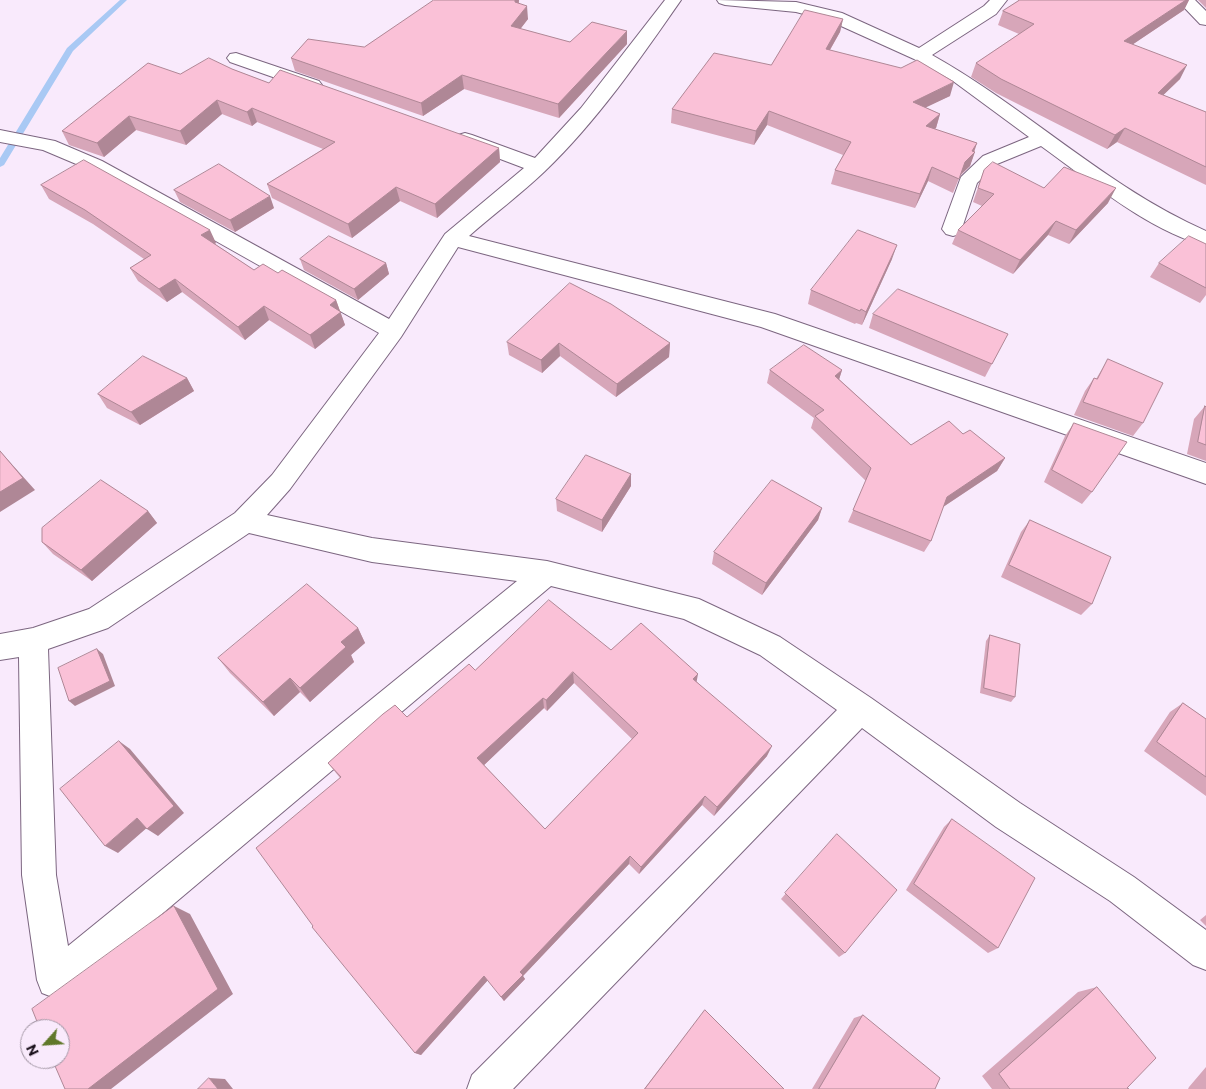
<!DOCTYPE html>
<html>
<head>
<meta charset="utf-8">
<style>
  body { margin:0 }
  #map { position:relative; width:1206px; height:1089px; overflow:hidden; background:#f9eafc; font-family:Commissioner,sans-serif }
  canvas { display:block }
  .north { position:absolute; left:20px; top:1019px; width:50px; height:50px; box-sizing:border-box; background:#f9eafc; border:1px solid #a094a2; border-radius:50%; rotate:244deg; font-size:14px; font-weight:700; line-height:20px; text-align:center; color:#1b121c }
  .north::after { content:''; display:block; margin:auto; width:18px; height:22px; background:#60782a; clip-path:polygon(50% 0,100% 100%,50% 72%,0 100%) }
</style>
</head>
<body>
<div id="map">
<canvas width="1206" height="1089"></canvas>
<div class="north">N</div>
</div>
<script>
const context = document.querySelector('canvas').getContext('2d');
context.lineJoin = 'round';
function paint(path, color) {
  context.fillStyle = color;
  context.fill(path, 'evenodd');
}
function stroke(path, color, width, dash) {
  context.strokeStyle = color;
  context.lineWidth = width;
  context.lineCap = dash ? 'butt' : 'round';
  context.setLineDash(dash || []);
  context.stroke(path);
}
const stream = new Path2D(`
  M120,0H127L73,51L4,165L0,167V158L67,48Z`);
const minor = new Path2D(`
  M665,0H681C640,59 597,121 545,171C521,194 494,214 469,236L775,314L1206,463V484L761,327L458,247L401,337L290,489L267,515L372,538L547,561L699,599L780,637L871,698L1020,803L1134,877L1206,930V970L1193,965L1110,901L996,827L862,728L513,1089H467L472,1075L837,710L760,655L684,619L551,586L68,993L55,998L42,993L37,980L22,875L19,657L0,660V634L33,628L89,609L235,513L272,475L379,333L88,169L43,150L0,142V130L55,141L102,161L389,319L445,234L524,168L458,143L455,139L458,135L465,133L472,135L535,158L581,108ZM249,533L372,562L517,581L68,946L56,875L48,649L108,628Z
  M717,0L796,2L842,13L919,48L984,6L990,0H1007L996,14L932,55C1027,108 1106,187 1206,231V246C1147,230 1090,181 1041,146L997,164L977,183L960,234L953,236L946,234L942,229L961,177L983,156L1029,137L953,81L914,59L830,21L796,12L725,5L719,3Z
  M1177,0H1195L1206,11V25L1200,24Z
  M236,53L319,81L322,85L319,89L313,90L307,89L230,62L227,58L230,54Z`);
const wall = new Path2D(`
  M519,0V3L528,19L520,29L570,42L627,44L559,118L464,89L423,116L295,71L291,58L364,47Z
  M1018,0H1189L1184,10L1133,44L1180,79L1163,95L1206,112V185L1117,142L1107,149L996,93L971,77L976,63L1019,34L998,25L1003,11L1018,1Z
  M1198,0H1206V8Z
  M843,19L840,32L830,50L950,96L925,107L940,114L936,128L934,129L977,143L970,166L960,176L953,193L928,181L915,208L831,184L835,170L843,155L767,125L754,145L671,123L672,109L771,65Z
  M232,69L269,83L499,148L500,162L437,218L400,201L352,238L272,198L267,184L323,149L257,122L252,126L222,114L186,145L136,130L104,157L69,145L62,131L180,74Z
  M984,170L1044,188L1108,203L1069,244L1048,235L1013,274L952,244L958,230L982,206L973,202Z
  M41,185L216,243L215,244L254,270L278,273L336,300L345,325L315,349L269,320L245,340L182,292L167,302L138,281L130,268L144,259L93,224L49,199Z
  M174,190L274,208L235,232L180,202Z
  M1206,244V295L1200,303L1150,277L1159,263Z
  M300,259L386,263L389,274L358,300L304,270Z
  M892,259L862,325L856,323L855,324L808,304L811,290Z
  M873,314L1001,347L985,377L869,328Z
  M507,342L670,343L669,357L616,397L560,356L542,373L509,355Z
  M1108,359L1143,423L1133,436L1074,415L1085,391L1094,378L1096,379Z
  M770,370H842L839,379L911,445L963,434L1005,458L997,471L943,507L931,541L924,552L848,522L866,481L811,428L814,418L767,383Z
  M187,378L194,391L140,425L107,408L98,394Z
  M1205,406L1206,407V461L1187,454L1194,419Z
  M1074,423L1092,492L1082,504L1044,482L1065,436Z
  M631,474V486L602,532L557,511L556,499Z
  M822,508L818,520L762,595L712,564L714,552Z
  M148,511L157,523L92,581L53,554L42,542Z
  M1030,520L1092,604L1081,615L1001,577L1021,532Z
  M358,628L365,643L351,655L354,662L310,702L300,692L274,716L230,673L218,658Z
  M990,635L1015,697L1011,702L980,693L986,641Z
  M611,650L697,682L767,756L714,816L702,805L639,874L629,864L523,976L525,979L504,1001L488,980L421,1055L415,1053L313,926L340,778L328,763L407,717L475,670ZM574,683L632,739L545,829L484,765L544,708L547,711Z
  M1183,703L1206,719V796L1144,751L1170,712Z
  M952,819L998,948L988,953L906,890L944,827Z
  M837,834L845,953L839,957L781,899Z
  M1206,915V926L1200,920Z
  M1097,987L1127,1088L1129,1089H992L982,1076L1078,992Z
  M705,1010L784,1089H644Z
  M863,1015L935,1089H812L854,1018Z
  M1206,1067V1089H1188L1189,1087Z`);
const shadedWall = new Path2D(`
  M515,0H519L516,16L515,2Z
  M1186,0H1189L1184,10L1117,55L1124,41Z
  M527,6L528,19L512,40L511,26Z
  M843,19L840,32L823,62L826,49Z
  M627,31V44L559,118L558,104Z
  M1187,65L1180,79L1151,107L1158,93Z
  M462,75L464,89L423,116L421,103Z
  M954,82L950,96L908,116L913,102Z
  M217,100L222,114L186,145L180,131Z
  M252,108L257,122L252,126L247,112Z
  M769,111L767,125L754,145L756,131Z
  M940,114L936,128L922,140L926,126Z
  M129,116L136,130L104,157L97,143Z
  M1125,128L1117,142L1107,149L1115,135Z
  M977,143L973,154L975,152L970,166L959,176L965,162Z
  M499,148L500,162L437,218L435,204Z
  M932,167L928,181L915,208L920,194Z
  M396,187L400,201L352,238L348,224Z
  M1116,188L1108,203L1069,244L1076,230Z
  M270,196L274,208L235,232L230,220Z
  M1056,221L1048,235L1013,274L1020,260Z
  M210,230L216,243L207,249L201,235Z
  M897,245L892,259L862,325L866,312Z
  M386,263L389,274L358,300L354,289Z
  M175,279L182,292L167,302L159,289Z
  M336,300L345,325L315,349L310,335L330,305Z
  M264,306L269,320L245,340L238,327Z
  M559,343L560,356L542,373L541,360Z
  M670,343L669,357L616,397L617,384Z
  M842,370L838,383L835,376Z
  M187,378L194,391L140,425L131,412Z
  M0,451L35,490L0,512Z
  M1005,458L997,471L940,509L947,497Z
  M631,474V486L602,532V520Z
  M822,508L818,520L762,595L766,583Z
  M148,511L157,523L92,581L81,570Z
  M358,628L365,643L351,655L354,662L310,702L300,688L341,642Z
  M97,649L103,654L115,686L75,706L69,701Z
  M573,672L574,683L547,711L546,700Z
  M698,674L696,685L693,679Z
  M290,678L300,692L274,716L263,702Z
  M543,698L544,708L481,768L477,758Z
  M119,741L130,749L184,813L158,836L147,829Z
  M772,746L767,756L714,816L717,807Z
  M705,796L702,805L639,874L641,867Z
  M137,818L149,826L118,853L105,846Z
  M630,856L629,864L523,976L525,979L504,1001L501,997L520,972Z
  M174,906L190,914L233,994L111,1089H88Z
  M484,976L488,980L421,1055L415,1053Z
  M209,1078L225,1079L233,1089H218Z`);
const building = new Path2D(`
  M434,0H515V2L527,6L511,26L570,42L592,22L627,31L558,104L462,75L421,103L291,58L308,39L364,47Z
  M1020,0H1186L1124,41L1187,65L1158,93L1206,112V167L1125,128L1115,135L1001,79L976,63L1034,24L1003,11Z
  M805,10L843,19L826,49L901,68L917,60L954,82L913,102L940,114L926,126L977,143L972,151L975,152L965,162L959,179L932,167L920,194L835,170L851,142L769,111L756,131L672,109L714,53L771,65Z
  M209,58L232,69L269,83L280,70L499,148L435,204L396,187L348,224L267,184L335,142L252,108L247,112L217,100L180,131L129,116L97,143L62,131L148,63L180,74Z
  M84,160L210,230L201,235L254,270L263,264L278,273L282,270L336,300L330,305L341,312L310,335L264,306L238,327L175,279L159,289L130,268L151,255L85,210L41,185Z
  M993,162L1044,188L1064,167L1116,188L1076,230L1056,221L1020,260L958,230L994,194L978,188L984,170Z
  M219,164L270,196L230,220L174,190Z
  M858,230L897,245L866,312L861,309L860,311L811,290Z
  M329,236L386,263L354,289L300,259Z
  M1189,236L1206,244V288L1159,263Z
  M570,283L611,304L670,343L617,384L559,343L541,360L507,342Z
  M898,289L1008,334L992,364L873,314Z
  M804,345L842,370L835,376L911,445L949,421L963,434L970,430L1005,458L947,497L931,541L853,510L871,468L815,416L824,410L770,370Z
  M143,356L187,378L131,412L98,394Z
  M1108,359L1163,383L1143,423L1083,402L1094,378L1097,379Z
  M1205,406L1206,407V445L1198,442Z
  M1074,423L1127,442L1092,492L1052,470Z
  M0,451L23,478L0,492Z
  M586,455L631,474L602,520L556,499Z
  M101,480L148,511L81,570L42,542V528Z
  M772,480L822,508L766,583L714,552Z
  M1030,520L1111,557L1092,604L1009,565Z
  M307,584L358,628L341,642L346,647L300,688L290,678L263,702L218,658Z
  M549,600L611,650L641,623L698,674L693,679L772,746L717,807L705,796L641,867L630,856L520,972L523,975L501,997L484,976L415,1053L312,927L313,926L256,848L341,777L328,763L383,714L395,705L407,717L469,664L475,670ZM573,672L638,733L545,829L477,758L543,698L546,700Z
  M990,635L1020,644L1015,697L984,688Z
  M97,649L110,681L69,701L58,668Z
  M1183,703L1206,719V777L1157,742Z
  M119,741L174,806L147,829L137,818L105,846L60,789Z
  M952,819L1035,878L998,948L914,884Z
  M837,834L897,890L845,953L785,893Z
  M174,906L218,989L88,1089H65L52,1059H60V1029H40L32,1009Z
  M1097,987L1156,1058L1127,1088L1129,1089H1010L999,1074Z
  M705,1010L784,1089H645Z
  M863,1015L940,1078L935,1089H819Z
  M209,1078L218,1089H198Z`);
paint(stream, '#a9c9f4');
stroke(minor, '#7c6680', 2);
paint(minor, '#fff');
paint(wall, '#d7a6b9');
paint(shadedWall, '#af8796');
paint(building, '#fac1d7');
stroke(building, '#af8796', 1);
</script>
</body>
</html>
